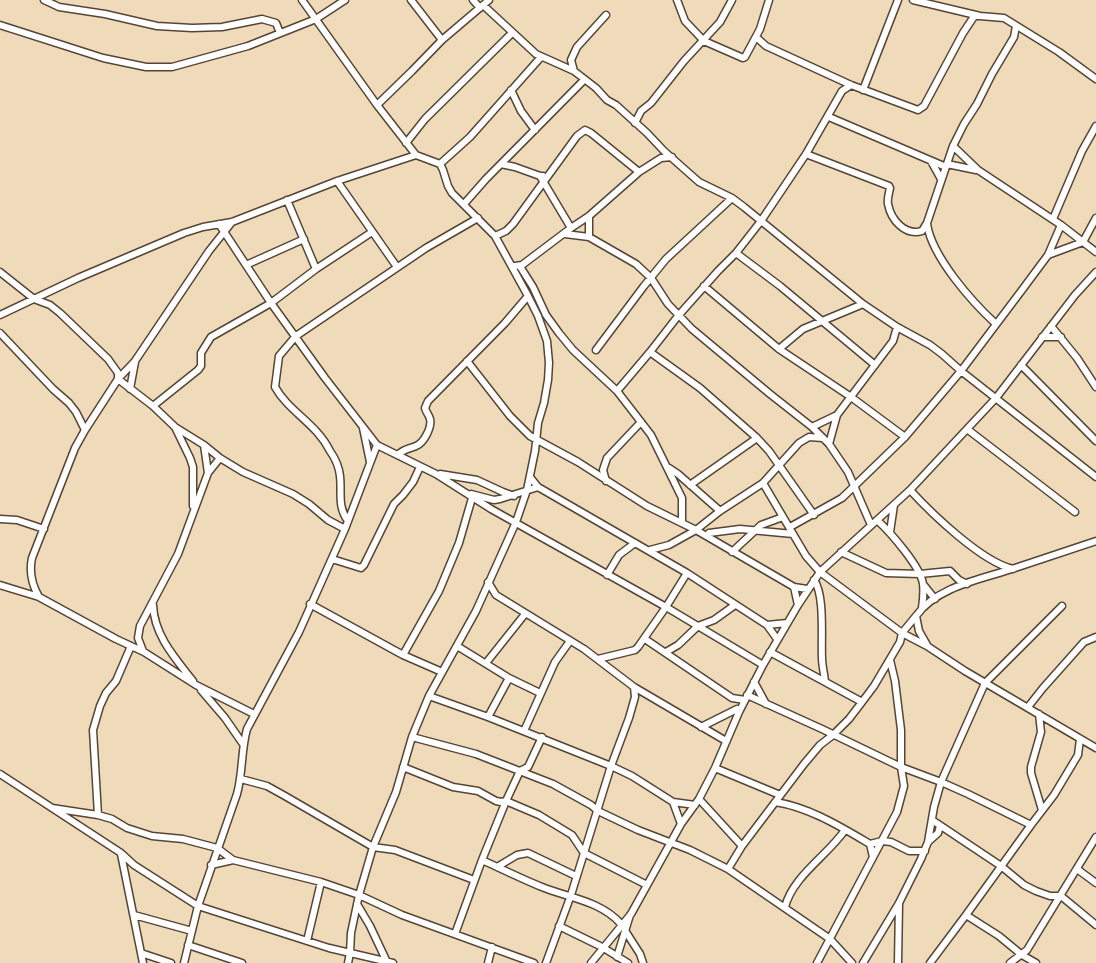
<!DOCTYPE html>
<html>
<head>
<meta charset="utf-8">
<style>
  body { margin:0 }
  canvas { display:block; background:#efdbb9 }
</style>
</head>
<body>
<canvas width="1096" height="963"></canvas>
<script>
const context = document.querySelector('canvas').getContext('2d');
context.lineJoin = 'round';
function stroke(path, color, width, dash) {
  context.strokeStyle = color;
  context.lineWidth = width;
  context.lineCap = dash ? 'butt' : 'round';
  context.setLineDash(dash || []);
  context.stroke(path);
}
const minor = new Path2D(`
  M44,0L59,7L105,14L157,26L192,28L222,27L262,19L276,23L280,33
  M302,0L377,105
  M411,0L442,40
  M473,0L480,8
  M677,0L685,21L704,41L743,58L745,57L760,29L769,0
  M913,0L980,16L1004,18L1059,52L1096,79
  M483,5L536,54L574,71L596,88L607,100L616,105L647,133L664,151L699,182L732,198L744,207L863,304L897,327L930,345L942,354L961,371L1096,477
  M0,25L103,58L146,67H172L248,46L316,19L345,0
  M756,37L766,46L851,85L918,110L924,106L963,33L975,15
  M574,71L571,60L577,47L606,15
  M511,90L521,111L535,130
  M863,90L898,0
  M829,117L946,167
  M635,123L641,111L651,103L684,61L720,22L732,0
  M406,143L425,119L512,33
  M953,146L978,170L1061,225L1096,252
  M806,154L889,186L890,188C889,193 887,199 888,204C891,220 905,236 922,231L927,223L953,146L964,124L977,104L992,74L1014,37L1016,26
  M416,155L377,105L412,71L442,40L489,0
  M931,161L941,179
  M440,164L470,137L541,57
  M501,164L515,167L540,176H543
  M947,164L976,170
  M540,176L571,228
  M337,181L397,267
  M287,200L316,269
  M464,204L486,179L584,80
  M1053,219L1082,151L1096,126
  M219,224L271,303L325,378L377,445L436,474L491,509L666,607L763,665
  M927,224C932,257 972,302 996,324
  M565,234L589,237L636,264L651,278L668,304L692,329L770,394L812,427L829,444L848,472L871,525
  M495,236L506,231L513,224L577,136L585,130L591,133L639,172
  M589,237V216
  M736,253L780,286L875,365
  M1048,255L1083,242L1096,218
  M246,265L304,239
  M515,266L522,265L571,228L589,216L639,172L661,158L672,157
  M521,268L533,287L546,315L559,333L573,350L617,391L651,435L682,498V523
  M0,272L34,299L50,305L60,313L108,359L118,373V379L153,406L175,427L204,445L220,458L243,472L293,494L309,504L328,520L345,529
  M704,286L779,349L851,397L905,437
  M0,315L78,278L184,233L203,227L232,222L337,181L416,155L440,164L443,170L448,186L452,193L495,236L528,296L538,316L547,341L549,363L548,380L544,403L538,423L535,451L527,490L516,522L476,611L429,696L412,737L396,792L373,847L359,895L351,933L350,953L348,963
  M1051,326L1077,358L1096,387
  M0,333L53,389L69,403L76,412L85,430
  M1042,337H1061
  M779,349L803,329L863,304
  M596,350L644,286L666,259L732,198
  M467,361L510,416L530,436L578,462L647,506L696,530L794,587L807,589
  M1021,365L1096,441
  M130,389L135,362
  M617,391L650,352
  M153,406L198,370L201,366V353L211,337L271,303L316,269L372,232
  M175,427L190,458L193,467V506
  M812,427L837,415
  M363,428L370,462
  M967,429L1075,512
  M829,444L837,415L893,341L897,327
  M204,445L208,473
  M398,455C403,449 409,449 416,446C424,443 432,427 430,419C429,415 426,412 425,408L428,401L505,323L528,296
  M669,468L678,474L720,511
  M440,474L477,480L503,492L514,496
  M530,477L538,487L687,573L767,625L777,639
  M606,481L603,470L607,458L641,422
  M763,483L806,556L820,572L902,633L927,646L965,671L1096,748
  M690,485L757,438
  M910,490C932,514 982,562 1013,569
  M471,494L494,500L500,499L538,487
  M814,515L769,451L757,438L700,388L650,352L678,316L718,271L736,253L761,221L806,154L842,91L851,85
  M0,519L17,520L44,529
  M877,520C890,532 921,567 923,584C924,592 923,601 922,608
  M348,521C337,506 342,493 340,476C339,467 335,458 330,451C316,423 289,412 275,387L279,356L296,336L426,248L478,218
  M790,527L842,498L905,437L961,371L1022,290L1048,255L1061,225
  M890,532L894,505
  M709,533L740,529L793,534
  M650,550L669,545L696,530L720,511L763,483L799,443L809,437L823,438
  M732,552L761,525L783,517
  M841,552L886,573L920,574L950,571L959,580L967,584
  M332,559L361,568L364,565L394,504L403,495L413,482L420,467
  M607,575L619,555L635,543
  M814,580C825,595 821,638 822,658C822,665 824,673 825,681
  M488,582L496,595L584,649L634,687L726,741
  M923,584L935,599
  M0,585L39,597L116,639L144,652L196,685L254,714
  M794,587L798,605
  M39,597C32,585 29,572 32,558L75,448L85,430L118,379L135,361L209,251L232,222
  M310,604L403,655L442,672
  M153,605C154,635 175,658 193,681
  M767,625L787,623
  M645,639L732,698L745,700
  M927,645L919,631L916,616C937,586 983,579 1015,568C1042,559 1069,550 1096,541
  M457,646L509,678L540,693
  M143,651L138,638L140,626L178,554L208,473L220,458
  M666,652L678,645L698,626L714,620L735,605
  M770,652L862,702
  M403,655L439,591L459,543L472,498
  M598,659L635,650L638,647L666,607L687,573
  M486,663L525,614
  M754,682L766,704
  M201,690L225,718L243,744
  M747,695L822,729L901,767L941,782L968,794L1031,825
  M429,696L488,717L611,766L632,776L673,802L695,805
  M1028,707L1043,688L1084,642L1096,637
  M1039,714L1041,732L1031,767V773L1042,810
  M488,717L509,678
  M701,727L737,709
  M524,731L555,662L570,641
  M412,737L476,754L553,784L591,805L598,811L638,830L690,850L728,869L830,939L852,963
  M403,767L453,787L478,791L496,801L501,802L506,801L539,815L572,835L584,853L647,885
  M715,768L780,795
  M0,774L121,853L134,865L198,906L329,948L393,963
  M241,779L267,786L285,796L373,847L395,850L474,880
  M699,799L742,846
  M673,802L681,824
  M775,802C809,807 841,827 870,844L873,857
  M52,808L98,815L112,819L127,828L152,836L183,839L217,848L233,860L321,882L359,895L402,915L534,963
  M98,815L93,730L100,706L106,693L116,681L131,646
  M932,820L1001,866L1024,885L1036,891L1050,896H1061L1096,925
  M928,842L938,833L940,826
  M870,844L882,841L891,842L909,851H925
  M121,854L143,963
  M482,860C502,869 522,879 542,887C569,898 601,901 621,924
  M211,865L233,860
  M497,867L517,855L528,853L576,876
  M728,869L742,846L804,764L820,745L833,735L849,719L862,702L874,686L900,642L902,633L916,616
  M1077,869L1096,883
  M357,904L370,926L386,960
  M785,907C793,876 827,856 845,830
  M134,915L192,931
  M966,915L1031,825L1054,795L1078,755L1080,739
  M559,926L602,947L628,963
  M626,932L640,954L643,963
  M455,934L482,860L506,801L520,771L528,767L542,737
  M307,941L321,882
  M188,945L242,963
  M141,953L171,963
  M617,957L630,915
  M184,963L198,906L237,794C243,772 241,750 247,729L299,632L345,529L377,445
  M488,963L492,947
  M546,963L571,895L611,766L629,718L635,697L634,687
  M591,963L631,914L681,824L699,799L715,768L739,712L763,665L798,605L820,572L910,490L967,429L996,398L1075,295L1096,272
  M817,963L897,812L904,786L901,767V730L895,681L890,660
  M863,963L899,903L921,859L928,842L934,807L941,782L985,683L1062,606
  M898,963L899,904
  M930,963L966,915L999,936L1022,955L1036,963
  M1010,963L1027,950L1096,837`);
stroke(minor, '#564535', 9);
stroke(minor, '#fff', 6);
</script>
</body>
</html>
